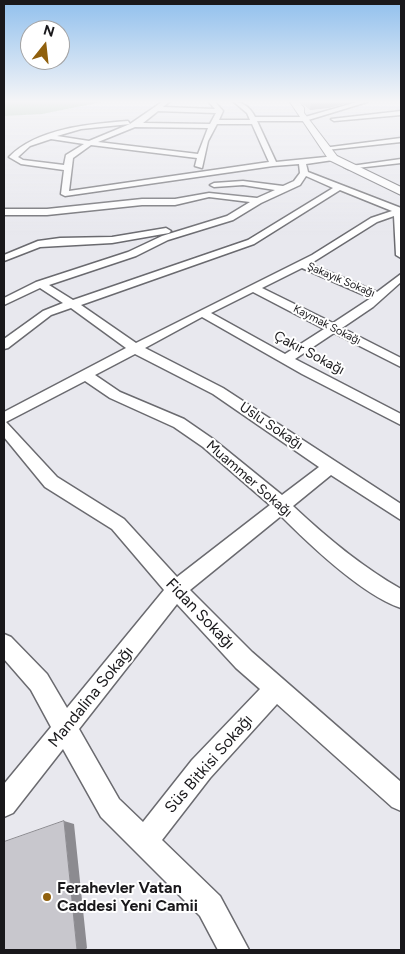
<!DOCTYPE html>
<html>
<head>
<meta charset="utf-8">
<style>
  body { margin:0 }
  #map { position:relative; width:405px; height:954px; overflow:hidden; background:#e8e8ee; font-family:Figtree,sans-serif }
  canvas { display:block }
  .frame { position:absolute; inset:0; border:5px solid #19181b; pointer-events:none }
  .north { position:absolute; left:20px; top:20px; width:50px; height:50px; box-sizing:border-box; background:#fff; border:1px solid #a3a3a4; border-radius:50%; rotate:16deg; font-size:14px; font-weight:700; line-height:20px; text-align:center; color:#19181b }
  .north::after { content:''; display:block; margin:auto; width:18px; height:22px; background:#90600d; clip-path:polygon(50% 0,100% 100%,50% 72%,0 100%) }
</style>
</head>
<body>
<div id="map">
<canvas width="405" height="954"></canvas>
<div class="frame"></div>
<div class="north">N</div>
</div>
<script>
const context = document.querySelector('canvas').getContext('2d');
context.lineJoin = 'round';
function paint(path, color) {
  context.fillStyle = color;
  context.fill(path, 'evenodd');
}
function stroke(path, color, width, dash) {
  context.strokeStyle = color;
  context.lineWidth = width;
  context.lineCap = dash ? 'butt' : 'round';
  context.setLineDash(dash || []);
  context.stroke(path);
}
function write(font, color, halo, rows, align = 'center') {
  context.font = font + ' Figtree,sans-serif';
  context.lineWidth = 4;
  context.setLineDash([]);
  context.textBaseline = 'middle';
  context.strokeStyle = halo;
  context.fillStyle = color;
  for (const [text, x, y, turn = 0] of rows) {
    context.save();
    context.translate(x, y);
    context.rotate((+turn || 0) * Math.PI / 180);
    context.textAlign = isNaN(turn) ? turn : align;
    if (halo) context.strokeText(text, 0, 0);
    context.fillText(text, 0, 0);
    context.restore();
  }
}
const green = new Path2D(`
  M4,102H102L42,114L4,116Z`);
const street = new Path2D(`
  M162,102H169L163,107L215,109L209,102H215L223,111L219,120H250L247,113L234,102C244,102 251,109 255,117H305L357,102H367L305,121H257L276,162L336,156L337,158L333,160L306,164L308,172L401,208V258L396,255L394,216L377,222L310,264L377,292L401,274V282L373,307L342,328L401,358V367L334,333L295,359L401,414V425L302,374L202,317L145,348L223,388L401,504V520L331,475L293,506C326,537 362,567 401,589V608C362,595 310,545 281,516L190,590L252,652L401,782V811L392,807L277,704L210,778L162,840L220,896L249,950H218L200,916L101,817L63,749L13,813L4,817V784L51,727L31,690L4,659V634L11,637L47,674L67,708L164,590L112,529L45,487L4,437V412L126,348L71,308L51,315L8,348L4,349V339L43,311L63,303L40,288L4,305V298L36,282L128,252L162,236L227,216L250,202L209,197L175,205H142L47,215H4V209H47L142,199H175L209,193L257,198L275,190L243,185L214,187L210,185L214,183L243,181L283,186L294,181L300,173L299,164L273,166L65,196L61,194L64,170L21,164L9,157C37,128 90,124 128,121L130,124ZM158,111L216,113L210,124L143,123ZM130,124L89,141L57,136L81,129ZM217,124H252L269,162L69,191L73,158L91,145L197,158L195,166L202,168L208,141ZM135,127L208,128L198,154L98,142ZM51,139L84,144L66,155L64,165L23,160L18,157L30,146ZM306,176L333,188L248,240L73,300L49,285L136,256L168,240L233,220L261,203L300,185ZM340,190L392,211L371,218L312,255L136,343L81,305L254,244ZM302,268L371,298L333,323L262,288ZM253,292L324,329L285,354L211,313ZM135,354L213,394L319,467L282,495L213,439L184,419L120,392L95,375ZM85,381L110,398L174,427L203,447L270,505L177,577L124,519L57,477L6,422ZM177,604L236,668L260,689L192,760L143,822L119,799L79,729Z
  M401,111V115L334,121L331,119Z
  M401,138V142L326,150L323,148Z
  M401,159V163L348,169L344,167Z
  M166,228L171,231L169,233L112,243L40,247L4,261V255L38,241L60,238L112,237Z`);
const secondary = new Path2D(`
  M290,102H299L304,108V113L337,156L401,187V195L329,160Z`);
const wall = new Path2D(`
  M300,102H353L328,108L310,110Z`);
const shadedWall = new Path2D(`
  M325,102H353L328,108L310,110L311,103Z
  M64,821L74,824L87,948L85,950H77Z`);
const building = new Path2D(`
  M64,821L77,950H4V842Z`);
const markers = [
  [47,897,5,"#90600d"]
];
const farStreetnames = [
  ["Şakayık Sokağı",341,280,23],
  ["Kaymak Sokağı",327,325,27]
];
const streetNames = [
  ["Çakır Sokağı",309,353,28],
  ["Uslu Sokağı",271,426,34],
  ["Muammer Sokağı",249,479,41]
];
const nearStreetnames = [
  ["Fidan Sokağı",200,614,46],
  ["Mandalina Sokağı",91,697,-51],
  ["Süs Bitkisi Sokağı",209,764,-49]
];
const nearPoinames = [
  ["Ferahevler Vatan",57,888],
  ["Caddesi Yeni Camii",57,906]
];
paint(green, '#a3c2a5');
stroke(street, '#6a6a6f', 3);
stroke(secondary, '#6a6a6f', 2);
paint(street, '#fff');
paint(secondary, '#fff');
paint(wall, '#acabb0');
paint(shadedWall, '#8c8b90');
paint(building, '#c8c7cd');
stroke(building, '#8c8b90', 1);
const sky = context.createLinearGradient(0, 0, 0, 236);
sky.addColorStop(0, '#91c0ed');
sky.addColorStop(0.43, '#f5f5f7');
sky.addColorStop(1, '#f5f5f700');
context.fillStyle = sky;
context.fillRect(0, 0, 405, 236);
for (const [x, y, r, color] of markers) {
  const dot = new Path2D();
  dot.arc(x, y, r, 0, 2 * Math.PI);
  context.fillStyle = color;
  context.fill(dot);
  stroke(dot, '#fff', 2);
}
write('11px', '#19181b', '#fff', farStreetnames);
write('14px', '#19181b', '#fff', streetNames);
write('16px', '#19181b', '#fff', nearStreetnames);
write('bold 16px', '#19181b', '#fff', nearPoinames, 'left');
</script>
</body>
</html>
